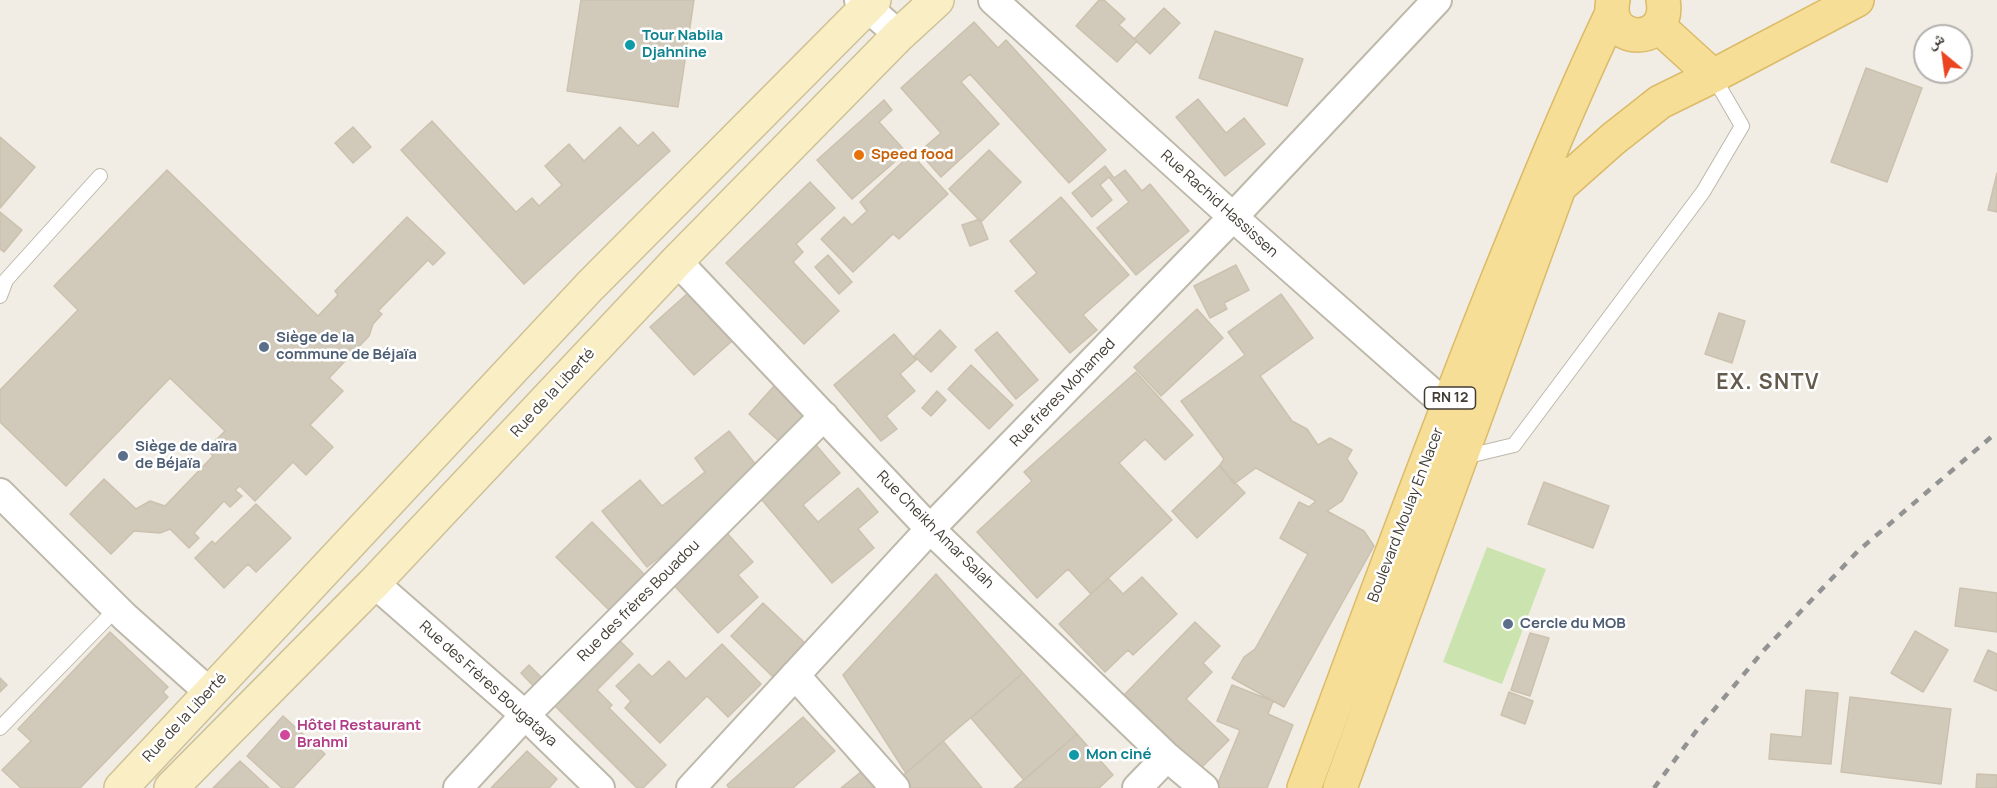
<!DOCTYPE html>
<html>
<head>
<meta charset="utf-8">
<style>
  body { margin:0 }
  #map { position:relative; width:1997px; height:788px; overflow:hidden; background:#f1ede4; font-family:Manrope,"Noto Naskh Arabic",sans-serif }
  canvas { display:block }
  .north { position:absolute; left:1913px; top:24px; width:60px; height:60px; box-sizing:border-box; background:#fff; border:2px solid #b3b1ae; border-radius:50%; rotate:331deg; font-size:16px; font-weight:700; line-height:24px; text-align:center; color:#423d34 }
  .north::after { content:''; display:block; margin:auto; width:21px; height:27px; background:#eb4420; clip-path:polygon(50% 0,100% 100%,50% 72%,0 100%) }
</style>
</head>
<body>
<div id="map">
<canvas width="1997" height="788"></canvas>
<div class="north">ش</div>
</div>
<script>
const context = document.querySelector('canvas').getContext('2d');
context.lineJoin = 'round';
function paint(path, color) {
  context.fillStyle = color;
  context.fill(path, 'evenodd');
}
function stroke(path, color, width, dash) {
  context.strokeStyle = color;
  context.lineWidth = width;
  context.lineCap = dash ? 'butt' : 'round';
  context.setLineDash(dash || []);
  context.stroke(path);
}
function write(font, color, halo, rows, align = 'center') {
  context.font = font + ' Manrope,sans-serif';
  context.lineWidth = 5;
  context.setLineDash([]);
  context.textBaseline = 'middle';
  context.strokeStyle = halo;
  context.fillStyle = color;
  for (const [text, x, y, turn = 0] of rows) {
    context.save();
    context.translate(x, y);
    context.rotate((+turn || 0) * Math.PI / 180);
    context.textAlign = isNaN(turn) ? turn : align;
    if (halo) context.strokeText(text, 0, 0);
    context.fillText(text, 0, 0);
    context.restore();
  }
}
const green = new Path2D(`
  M1487,547L1546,569L1502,684L1443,662Z`);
const building = new Path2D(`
  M581,0H694L678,107L567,91Z
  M1099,0H1104L1125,19L1119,25L1137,41L1117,62L1076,26Z
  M1164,8L1180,23L1150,54L1134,39Z
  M974,22L998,48L1006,40L1106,150L1069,183L970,74L961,82L999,124L941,177L919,152L941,133L901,88Z
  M1215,31L1303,59L1287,106L1199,78Z
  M1866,68L1922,88L1887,182L1831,162Z
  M1198,99L1226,133L1244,118L1265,144L1225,176L1176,117Z
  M884,100L892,110L879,122L906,152L852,199L817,160Z
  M432,121L516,212L532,198L539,206L562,185L545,166L569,144L584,161L620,127L638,146L653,132L670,151L524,284L401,150Z
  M353,127L371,147L353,163L335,143Z
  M0,137L35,167L0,208Z
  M989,150L1021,182L981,222L949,189Z
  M911,154L948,194L899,239L893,234L853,272L821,239L844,217L852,225L867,211L860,202Z
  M1105,166L1114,178L1125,170L1142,191L1150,184L1189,231L1136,275L1097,228L1129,202L1109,177L1100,185L1112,200L1092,217L1072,193Z
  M167,170L318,316L338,295L335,291L407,217L445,253L433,265L428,260L378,311L382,314L373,324L369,336L329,378L343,391L310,425L333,447L306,475L293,462L255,501L240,486L235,490L242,496L230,507L224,501L194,533L199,538L189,548L170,529L160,533L134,531L111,554L70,514L104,479L136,509L150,501L165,506L213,456L207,449L225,431L170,378L66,486L0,422V390L78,310L54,286Z
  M1997,173V212L1988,210Z
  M810,182L835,208L796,244L803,252L793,262L839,311L804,344L726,263Z
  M1061,197L1129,275L1083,315L1097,330L1070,353L1015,291L1037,273L1010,241Z
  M0,212L22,230L4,252L0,249Z
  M980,219L988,239L970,246L962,225Z
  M828,255L852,282L839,294L815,267Z
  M1236,265L1249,290L1224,303L1227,309L1210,318L1194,286Z
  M688,293L732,341L694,375L650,327Z
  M1281,294L1313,338L1260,376L1292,421L1307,429L1318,445L1330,438L1352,450L1347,459L1357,473L1342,501L1327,511L1364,531L1374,546L1284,707L1232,678L1244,657L1255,649L1308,554L1280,538L1299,502L1309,507L1316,501L1256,468L1234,484L1220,465L1224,459L1181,401L1245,355L1228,332Z
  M1197,309L1223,338L1161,396L1134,367Z
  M1719,313L1745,321L1732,363L1705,354Z
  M940,330L956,347L931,372L914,356Z
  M997,332L1038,380L1016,399L975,350Z
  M894,334L916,360L900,374L915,391L886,416L897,429L881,441L834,385Z
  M971,365L1013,405L989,429L948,389Z
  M1136,372L1193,435L1165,460L1145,439L1119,463L1172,520L1091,594L1068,569L1037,598L977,532L1032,481L1024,472Z
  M775,385L806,413L780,442L749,414Z
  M937,391L946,400L931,416L922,408Z
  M729,431L764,475L647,567L602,511L640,480L662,506L705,472L695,458Z
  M815,444L840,473L803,505L818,522L858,488L878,512L858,529L874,548L832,583L757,494Z
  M1219,466L1245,493L1197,538L1172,511Z
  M1544,482L1609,506L1593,548L1528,524Z
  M256,504L291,538L256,572L248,564L224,588L195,558L212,541L215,544Z
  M592,522L655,585L619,620L556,557Z
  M726,532L753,562L738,575L758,597L718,633L671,582Z
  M936,574L1023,673L906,773L843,675Z
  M1142,577L1177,614L1133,655L1128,650L1105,672L1059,624L1108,578L1123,594Z
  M1960,588L1997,593V632L1955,626Z
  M763,603L806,644L773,677L731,636Z
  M1195,622L1220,646L1203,663L1212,672L1186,699L1229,740L1200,769L1124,695Z
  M1915,631L1948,650L1923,692L1891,673Z
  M110,632L168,687L163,692L168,697L80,788H21L2,770L31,741L18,729Z
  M1530,633L1549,638L1530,696L1511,690Z
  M620,641L633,654L597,690L612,705L609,708L666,765L643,788H637L555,706Z
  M722,644L761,684L728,717L707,696L660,743L625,708L631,701L616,686L639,664L652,677L669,661L686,679Z
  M1988,650L1997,654V691L1974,681Z
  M529,665L549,685L541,694L521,673Z
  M1023,673L1077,734L1024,780L971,718Z
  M0,678L7,685L0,692Z
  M1232,685L1273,701L1268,714L1293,725L1267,788H1216L1240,730L1217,721Z
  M1806,690L1838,693L1831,764L1769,759L1771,734L1802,737Z
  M1509,692L1533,701L1525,724L1501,715Z
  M1850,697L1951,709L1941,784L1841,772Z
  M283,716L325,754L293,788H282L247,756Z
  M803,717L835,751L793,788H729L727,785Z
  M1077,734L1113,775L1099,788H1014Z
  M943,741L982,788H908L900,778Z
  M527,751L557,779L549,788H491Z
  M240,761L269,788H213Z
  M867,767L885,788H841Z
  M1977,774L1997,775V788H1976Z`);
const lane = new Path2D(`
  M0,296L6,280L100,176
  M1464,457L1514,445L1703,192L1742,126L1713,76
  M0,728L116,609`);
const street = new Path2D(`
  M859,0L899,35
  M993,0L1233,217L1447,406
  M677,261L930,529L1167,757L1204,788
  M0,493L125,617L209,692
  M374,583L525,715L600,788
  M795,675L895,788
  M458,788L525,715L824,416
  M691,788L930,529L1233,217L1437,0
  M1137,788L1167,757`);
const secondary = new Path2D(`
  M121,788L590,286L874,0
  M171,788L374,583L677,261L899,35L937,0`);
const primary = new Path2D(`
  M1613,0C1603,46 1672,47 1663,0
  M1658,26L1713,76
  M1559,187L1613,139L1660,102L1713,76L1857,0
  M1304,788C1368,617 1431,445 1499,276C1535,187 1571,99 1612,13
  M1340,788L1564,174`);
const rail = new Path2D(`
  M1654,788L1697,730L1765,649L1858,551L1997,432`);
const markers = [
  [630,45,6,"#0f9aa8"],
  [859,155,6,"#e8710a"],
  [264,347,6,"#5c6f8a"],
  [123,456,6,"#5c6f8a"],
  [1508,624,6,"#5c6f8a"],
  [285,735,6,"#d1479c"],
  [1074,755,6,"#0f9aa8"]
];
const shields = [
  [1450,398,51]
];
const shieldNames = [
  ["RN 12",1450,398]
];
const cultureNames = [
  ["Tour Nabila",642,36],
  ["Djahnine",642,53],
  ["Mon ciné",1086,755]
];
const foodNames = [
  ["Speed food",871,155]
];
const streetNames = [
  ["Rue Rachid Hassissen",1219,204,42],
  ["Rue de la Liberté",553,393,-47],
  ["Rue frères Mohamed",1063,393,-46],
  ["Boulevard Moulay En Nacer",1406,515,-69],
  ["Rue Cheikh Amar Salah",935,530,45],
  ["Rue des frères Bouadou",639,601,-45],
  ["Rue des Frères Bougataya",488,684,42],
  ["Rue de la Liberté",185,718,-47]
];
const serviceNames = [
  ["Siège de la",276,338],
  ["commune de Béjaïa",276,355],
  ["Siège de daïra",135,447],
  ["de Béjaïa",135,464],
  ["Cercle du MOB",1520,624]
];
const hotelNames = [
  ["Hôtel Restaurant",297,726],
  ["Brahmi",297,743]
];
const districtNames = [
  ["EX. SNTV",1768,383]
];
paint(green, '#cae3af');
paint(building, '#d1c9ba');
stroke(building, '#ccc1ae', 1.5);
stroke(lane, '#beb8aa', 16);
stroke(street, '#beb8aa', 32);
stroke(secondary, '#cec196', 36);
stroke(primary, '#dbbb68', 36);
stroke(lane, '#fff', 14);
stroke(street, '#fff', 28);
stroke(secondary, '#faefc4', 33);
stroke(primary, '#f7de96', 33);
stroke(rail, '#939393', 4.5, [8, 8]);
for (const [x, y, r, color] of markers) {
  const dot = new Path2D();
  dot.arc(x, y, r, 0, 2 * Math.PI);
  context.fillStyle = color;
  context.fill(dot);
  stroke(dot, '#fff', 2);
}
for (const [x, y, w] of shields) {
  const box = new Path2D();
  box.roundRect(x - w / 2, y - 11, w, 22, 4.5);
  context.fillStyle = '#fff';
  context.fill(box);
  stroke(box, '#423d34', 1.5);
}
write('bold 14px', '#423d34', null, shieldNames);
write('bold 15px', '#0d838f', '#fff', cultureNames, 'left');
write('bold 15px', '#c56008', '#fff', foodNames, 'left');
write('15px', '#423d34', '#fff', streetNames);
write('bold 15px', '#4e5e75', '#fff', serviceNames, 'left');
write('bold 15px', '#b23c85', '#fff', hotelNames, 'left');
context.letterSpacing = '1.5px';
write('bold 21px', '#645b4c', '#fff', districtNames);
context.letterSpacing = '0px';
</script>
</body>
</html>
